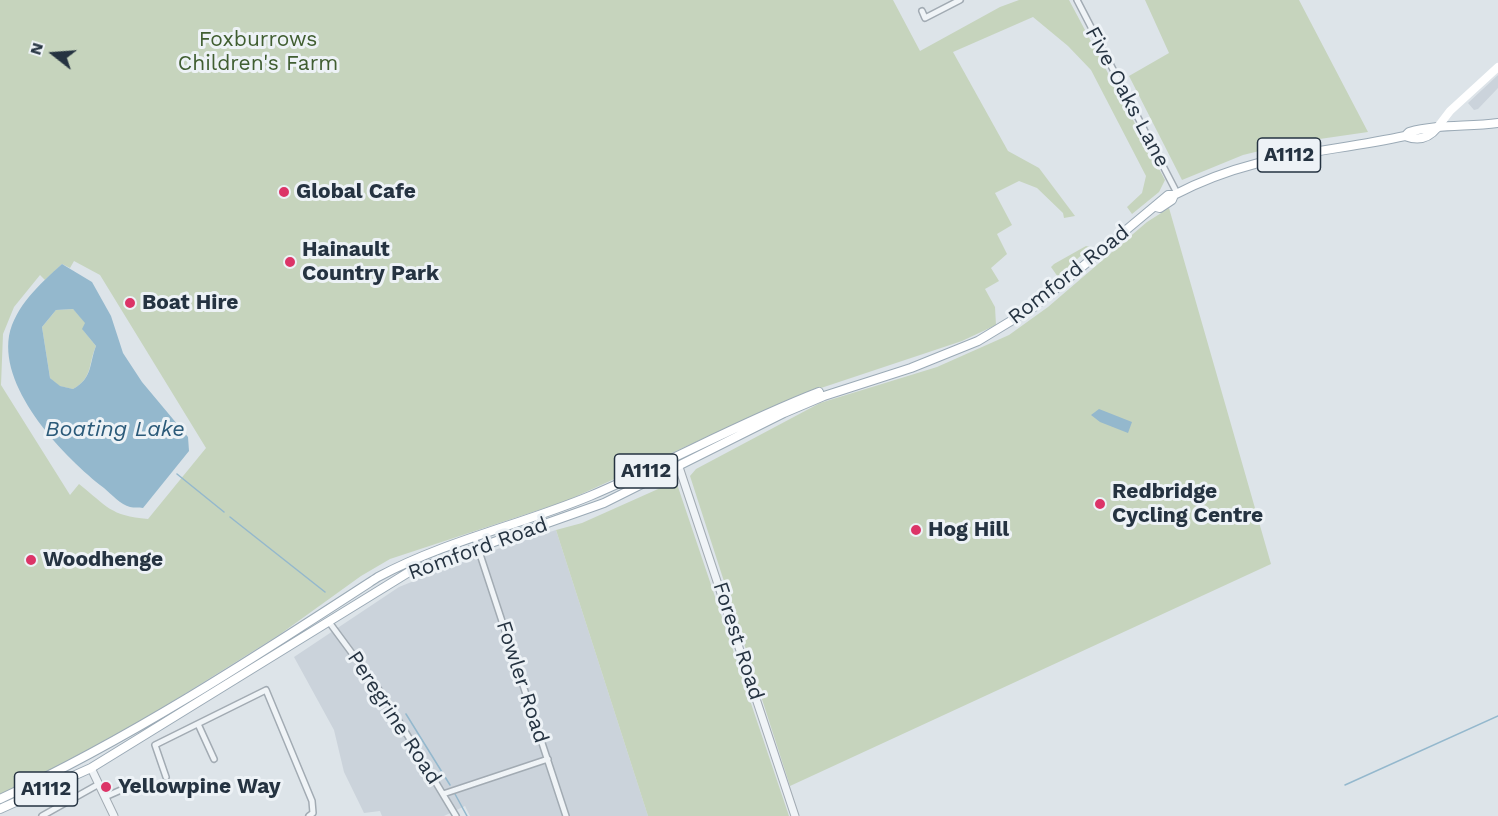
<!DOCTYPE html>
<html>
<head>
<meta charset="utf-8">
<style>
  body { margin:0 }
  #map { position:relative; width:1498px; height:816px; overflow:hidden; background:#dde4e9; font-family:"Work Sans",sans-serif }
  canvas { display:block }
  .north { position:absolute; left:24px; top:24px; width:60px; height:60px; -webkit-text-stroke:4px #edf2f6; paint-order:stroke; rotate:287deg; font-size:16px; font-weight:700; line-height:24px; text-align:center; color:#253341 }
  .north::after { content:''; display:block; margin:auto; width:21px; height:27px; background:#253341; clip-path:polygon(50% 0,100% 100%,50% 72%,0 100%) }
</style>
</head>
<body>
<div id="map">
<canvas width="1498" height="816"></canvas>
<div class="north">N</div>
</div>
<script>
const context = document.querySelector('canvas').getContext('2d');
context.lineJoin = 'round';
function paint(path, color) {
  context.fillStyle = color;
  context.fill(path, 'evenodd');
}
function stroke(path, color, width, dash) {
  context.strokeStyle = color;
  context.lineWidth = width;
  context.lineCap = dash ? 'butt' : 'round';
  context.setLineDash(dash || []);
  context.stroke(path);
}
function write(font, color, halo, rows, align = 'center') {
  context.font = font + ' "Work Sans",sans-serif';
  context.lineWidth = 6;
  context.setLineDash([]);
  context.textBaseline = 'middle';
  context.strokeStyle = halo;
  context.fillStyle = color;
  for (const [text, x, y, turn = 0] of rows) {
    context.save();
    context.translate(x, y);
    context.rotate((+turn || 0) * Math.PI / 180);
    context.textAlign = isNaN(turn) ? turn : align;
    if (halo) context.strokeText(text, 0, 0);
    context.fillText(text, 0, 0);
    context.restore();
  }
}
const built = new Path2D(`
  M1498,75V88L1478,109L1474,110L1468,103Z
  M556,530L648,816H470L465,806L444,816H382L380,811L364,813L344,772L334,730L294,657L399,587L476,556Z`);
const green = new Path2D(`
  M0,0H893L920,51L1000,7L1019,0H1069L1165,180L1159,192L1132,214L1127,207L1142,193L1146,176L1091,70L1068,46L1033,17L953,52L1008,151L1039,168L1075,216L1064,218L1063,213L1037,188L1019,181L995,193L1012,225L997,234L1007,254L991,268L999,281L985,289L995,307L996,325L962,341L797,396L566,501L390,559L361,576L279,635L151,715L82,754L0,795ZM74,261L100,275L206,448L148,519C110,516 107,506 79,484L70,495L1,385L3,334L14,307L40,275L45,280L62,264L70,268Z
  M1145,0H1299L1368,132L1292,143L1243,155L1182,180L1129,76L1169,53Z
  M1169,208L1271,564L790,786L690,476L696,469L820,403L937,367L1009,335L1048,307L1147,222Z
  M1086,246L1090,247L1058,277L1051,267L1054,264Z
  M73,309L86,323L83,330L96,346C88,364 93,378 73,389L59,386L50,378L42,327L56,310Z
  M676,481L789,816H648L556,530L582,523Z`);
const water = new Path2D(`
  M62,264L92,282L111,316L123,353L142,382L188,437L189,451L143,508C139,507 134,508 130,507C121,505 111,494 104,488C65,458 0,391 9,336C15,306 40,284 62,264ZM73,309L85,323L82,329L96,346C89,364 93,378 73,389L60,386L50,378L42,327L56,310Z
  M1099,409L1132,422L1128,433L1100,422L1091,415Z`);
const stream = new Path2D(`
  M177,474L224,512
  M230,517L325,592
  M406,714L450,785
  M1345,785L1498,716
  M455,794L467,816`);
const minor = new Path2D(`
  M1077,0L1177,193
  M922,11L925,18L960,0
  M474,536L566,816
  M329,622L385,698L456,816
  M198,724L214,759
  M166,777L155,745L266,690L312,801L313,813L309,816
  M443,794L548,759
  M105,797L130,786
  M42,816L99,784`);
const tertiary = new Path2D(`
  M679,467L795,816
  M91,768L114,816`);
const secondary = new Path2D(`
  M1437,128L1450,111L1498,67`);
const primary = new Path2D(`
  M1405,136C1418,141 1429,138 1437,128
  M1156,207L1160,208L1172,200L1174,195
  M0,799C133,737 255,657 378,577C445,541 520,525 590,496C668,463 741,422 819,392
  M0,809L91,768L409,572L604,503L784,413L824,396L911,368L978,341L1034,307L1168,195H1174C1254,153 1321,154 1405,136L1409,132C1437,124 1468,127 1498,123`);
const markers = [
  [284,192,6,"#dc3467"],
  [290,262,6,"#dc3467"],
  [130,303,6,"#dc3467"],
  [1100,504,6,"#dc3467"],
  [916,530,6,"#dc3467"],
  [31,560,6,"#dc3467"],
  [106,787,6,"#dc3467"]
];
const shields = [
  [1289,155,63],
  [646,471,63],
  [46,789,63]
];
const shieldNames = [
  ["A1112",1289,155],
  ["A1112",646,471],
  ["A1112",46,789]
];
const parkNames = [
  ["Foxburrows",258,40],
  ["Children's Farm",258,64]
];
const streetNames = [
  ["Five Oaks Lane",1127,97,62],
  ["Romford Road",1069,275,-38],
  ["Romford Road",478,549,-20],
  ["Forest Road",738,641,72],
  ["Fowler Road",522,682,72],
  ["Peregrine Road",394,718,57]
];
const poiNames = [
  ["Global Cafe",296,192],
  ["Hainault",302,250],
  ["Country Park",302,274],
  ["Boat Hire",142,303],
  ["Redbridge",1112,492],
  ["Cycling Centre",1112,516],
  ["Hog Hill",928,530],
  ["Woodhenge",43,560],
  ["Yellowpine Way",118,787]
];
const waterNames = [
  ["Boating Lake",115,430]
];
paint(built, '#cbd3db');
paint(green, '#c6d4bd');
paint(water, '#94b8cd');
stroke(stream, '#94b8cd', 1.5);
stroke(minor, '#a2abb3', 8);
stroke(tertiary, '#a2abb3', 9);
stroke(primary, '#9baab6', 10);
stroke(minor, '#f0f4f7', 5);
stroke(tertiary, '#f0f4f7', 7);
stroke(secondary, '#fff', 8);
stroke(primary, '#fff', 8);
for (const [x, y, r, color] of markers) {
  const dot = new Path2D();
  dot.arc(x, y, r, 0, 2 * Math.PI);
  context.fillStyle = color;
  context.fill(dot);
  stroke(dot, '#edf2f6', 2);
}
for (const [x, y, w] of shields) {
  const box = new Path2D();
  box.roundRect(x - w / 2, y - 17, w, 34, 4.5);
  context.fillStyle = '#edf2f6';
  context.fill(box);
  stroke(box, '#253341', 1.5);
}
write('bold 20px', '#253341', null, shieldNames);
write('21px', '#405e31', '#edf2f6', parkNames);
write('21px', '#253341', '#edf2f6', streetNames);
write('bold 21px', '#253341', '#edf2f6', poiNames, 'left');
write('italic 22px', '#2b5a79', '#edf2f6', waterNames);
</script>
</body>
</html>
